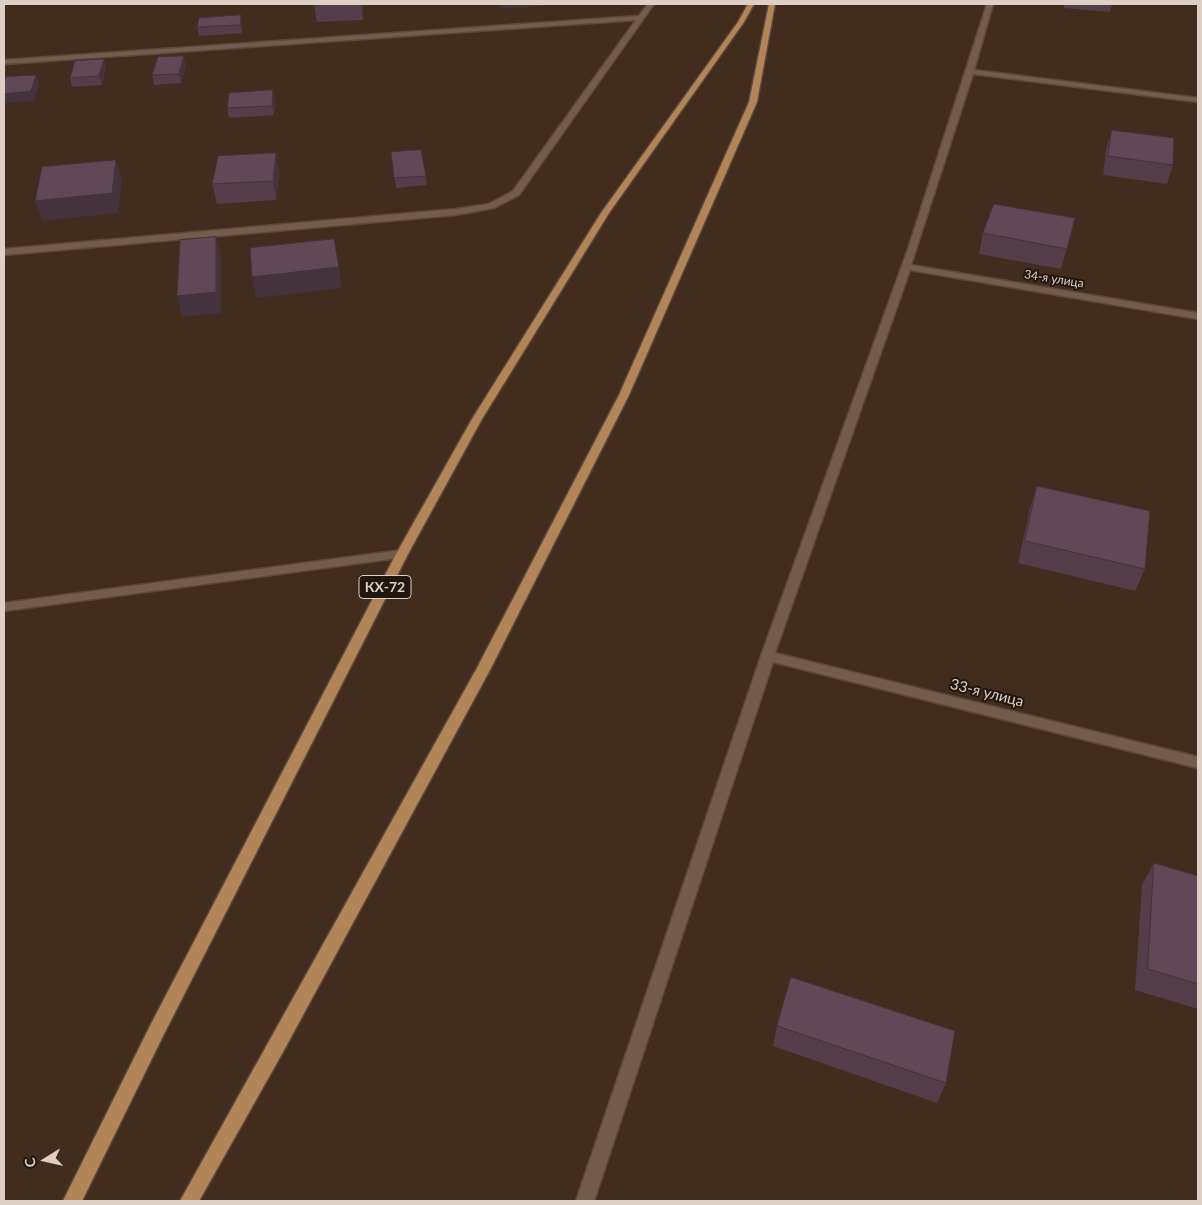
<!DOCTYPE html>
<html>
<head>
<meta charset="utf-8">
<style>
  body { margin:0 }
  #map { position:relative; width:1202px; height:1205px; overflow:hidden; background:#422c1d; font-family:Lato,sans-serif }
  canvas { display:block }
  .frame { position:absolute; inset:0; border:5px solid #ddcfc6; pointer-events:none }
  .north { position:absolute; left:20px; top:1135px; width:50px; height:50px; -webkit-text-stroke:4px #211710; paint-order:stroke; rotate:260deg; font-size:14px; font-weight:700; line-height:20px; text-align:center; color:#ddcfc6 }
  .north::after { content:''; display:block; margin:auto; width:18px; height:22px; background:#ddcfc6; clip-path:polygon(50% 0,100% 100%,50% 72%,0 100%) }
</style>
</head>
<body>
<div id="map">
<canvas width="1202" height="1205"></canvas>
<div class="frame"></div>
<div class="north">С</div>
</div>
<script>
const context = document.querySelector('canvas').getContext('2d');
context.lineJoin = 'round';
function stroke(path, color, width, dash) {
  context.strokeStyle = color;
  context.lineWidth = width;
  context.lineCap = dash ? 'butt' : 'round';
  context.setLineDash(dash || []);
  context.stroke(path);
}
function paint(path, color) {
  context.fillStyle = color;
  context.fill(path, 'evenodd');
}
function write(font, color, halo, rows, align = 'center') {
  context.font = font + ' Lato,sans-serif';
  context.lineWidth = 4;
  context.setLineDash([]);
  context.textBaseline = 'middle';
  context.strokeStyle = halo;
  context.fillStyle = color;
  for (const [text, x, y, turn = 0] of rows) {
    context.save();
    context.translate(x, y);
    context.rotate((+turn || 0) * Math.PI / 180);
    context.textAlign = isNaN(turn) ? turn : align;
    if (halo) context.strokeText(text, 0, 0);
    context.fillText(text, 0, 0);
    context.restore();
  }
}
const minor = new Path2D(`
  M648,4H654L519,195L494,208L456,215L4,255V249L456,209L489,204L513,191L636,20L4,64V60L639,16Z
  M987,4H993L974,70L1198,98V102L973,74L911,265L1198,313V319L910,270L775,653L1198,757V768L773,662L594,1201H576L762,653L908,249Z
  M402,550L408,554L406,557L4,611V603Z`);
const major = new Path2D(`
  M748,4H754L744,22L609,213L482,419L408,554L163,1036L82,1201H63L151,1024L396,554L472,419L601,213L738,22Z
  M769,4H775L757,102L629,395L491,668L283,1052L199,1201H180L477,668L619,395L749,102Z`);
const wall = new Path2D(`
  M314,4H363V20L317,22Z
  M1064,4H1112L1110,12L1064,8Z
  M241,15L242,24V33L199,36L197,27Z
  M104,59L106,68L102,85L72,87L70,78Z
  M186,65L181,83L154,85L152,75Z
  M275,99L274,115L229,118L227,108Z
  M1112,130L1173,165L1167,184L1103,175L1106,149Z
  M391,152L426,176L427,185L396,188Z
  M276,153L279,172L276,200L217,204L212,184Z
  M1075,218L1061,269L979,254L983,233Z
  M1037,486L1145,569L1135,591L1018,563L1030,508Z
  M1154,863L1198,876V1009L1135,990L1142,885Z
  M777,1026L946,1083L937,1103L773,1046Z`);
const shadedWall = new Path2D(`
  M361,4H363V20Z
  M501,4H540V6L501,9Z
  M241,15L242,24V33L240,25Z
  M184,56L186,65L181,83L179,74Z
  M104,59L106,68L102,85L99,76Z
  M36,75L39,84L34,101L4,103V94Z
  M273,90L275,99L274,115L272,106Z
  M276,153L279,172L276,200L273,181Z
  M116,160L122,179L118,213L42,221L35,201Z
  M216,237L221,257V313L182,317L177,296Z
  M339,267L342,288L256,298L252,277Z`);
const building = new Path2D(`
  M314,4H341L314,5Z
  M241,15L240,25L197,27L199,18Z
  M184,56L179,74L152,75L158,57Z
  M104,59L99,76L70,78L75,61Z
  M36,75L31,91L4,94V84L6,77Z
  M273,90L272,106L227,108L229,93Z
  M1112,130L1174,138L1173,165L1108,156Z
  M421,150L426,176L394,178L391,152Z
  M276,153L273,181L212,184L218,156Z
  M116,160L112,193L35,201L42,167Z
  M994,204L1075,218L1067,249L983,233Z
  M216,237V292L177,296L180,240Z
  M334,239L339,267L252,277L250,248Z
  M1037,486L1150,511L1145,569L1025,541Z
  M1154,863L1198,876V984L1148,969Z
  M791,977L955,1031L946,1083L777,1026Z`);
const farStreetnames = [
  ["34-я улица",1054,279,9]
];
const shields = [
  [385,587,52]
];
const shieldNames = [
  ["КХ-72",385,587]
];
const streetNames = [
  ["33-я улица",987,693,14]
];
stroke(minor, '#5b483b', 3);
stroke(major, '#5b483b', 3);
paint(minor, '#745c4b');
paint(major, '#b28558');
paint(wall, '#533e4a');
paint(shadedWall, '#44323c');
paint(building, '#614856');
stroke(building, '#44323c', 1);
write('12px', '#ddcfc6', '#211710', farStreetnames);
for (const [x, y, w] of shields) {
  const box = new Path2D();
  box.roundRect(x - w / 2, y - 11.5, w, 23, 4);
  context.fillStyle = '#211710';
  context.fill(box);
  stroke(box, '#ddcfc6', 1);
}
write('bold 14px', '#ddcfc6', null, shieldNames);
write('15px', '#ddcfc6', '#211710', streetNames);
</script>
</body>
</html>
